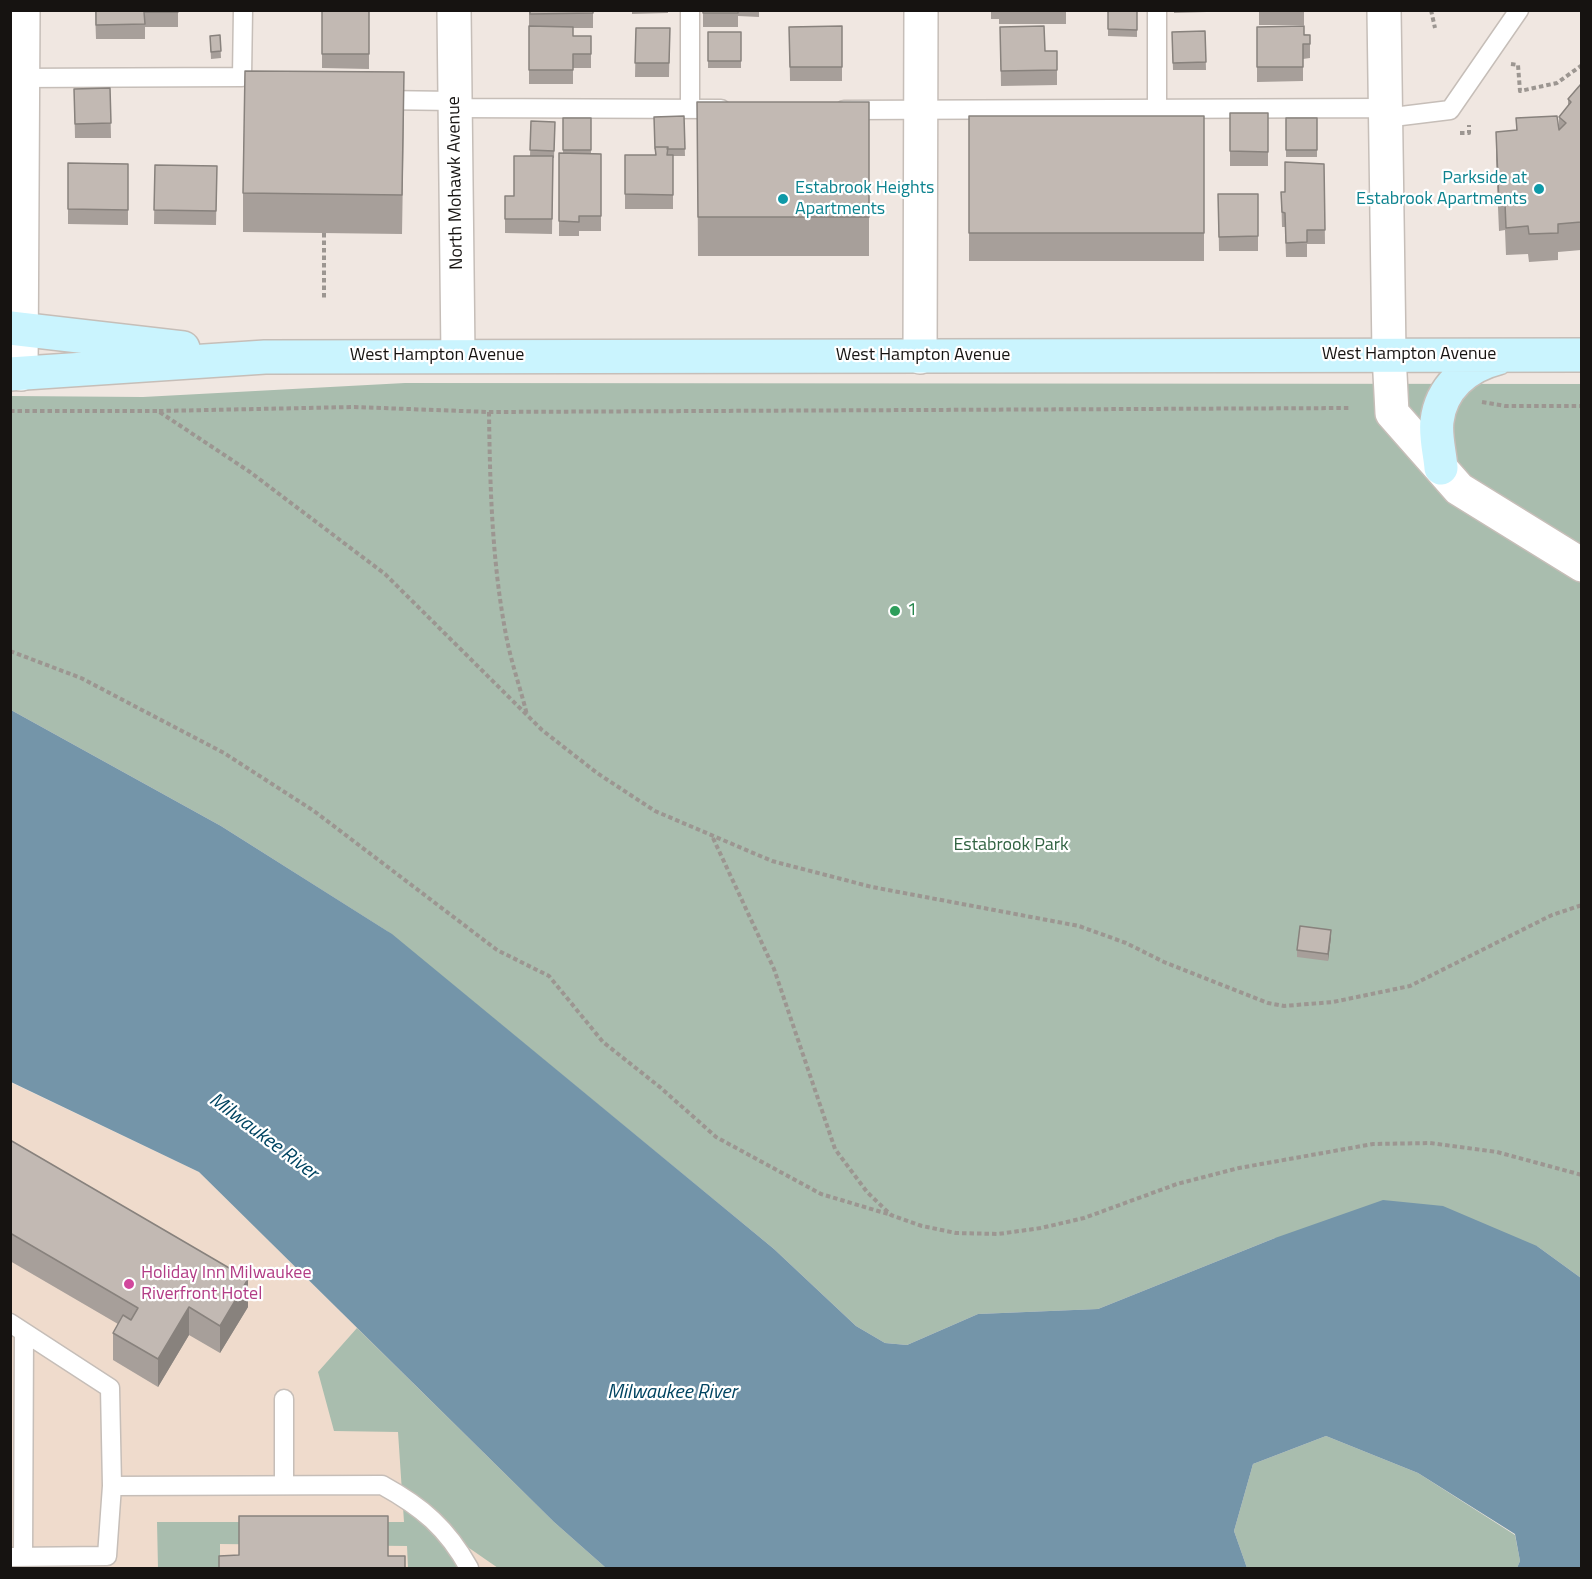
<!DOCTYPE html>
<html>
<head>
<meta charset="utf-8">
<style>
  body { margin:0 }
  #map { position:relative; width:1592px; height:1579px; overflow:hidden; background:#f0e7e1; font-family:"Titillium Web",sans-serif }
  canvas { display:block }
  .frame { position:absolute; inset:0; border:12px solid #161311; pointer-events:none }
</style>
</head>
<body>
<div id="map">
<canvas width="1592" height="1579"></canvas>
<div class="frame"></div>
</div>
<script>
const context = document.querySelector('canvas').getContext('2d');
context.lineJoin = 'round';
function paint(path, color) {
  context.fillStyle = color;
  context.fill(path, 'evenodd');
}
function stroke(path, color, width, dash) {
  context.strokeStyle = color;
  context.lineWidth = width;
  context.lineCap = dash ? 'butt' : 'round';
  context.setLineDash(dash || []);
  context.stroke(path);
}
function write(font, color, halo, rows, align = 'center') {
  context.font = font + ' "Titillium Web",sans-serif';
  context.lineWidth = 4.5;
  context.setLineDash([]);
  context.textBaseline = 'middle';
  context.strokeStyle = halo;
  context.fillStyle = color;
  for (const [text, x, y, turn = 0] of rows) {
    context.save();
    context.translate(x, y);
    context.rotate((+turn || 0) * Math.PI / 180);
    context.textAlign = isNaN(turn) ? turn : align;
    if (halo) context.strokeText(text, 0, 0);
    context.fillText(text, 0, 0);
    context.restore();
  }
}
const commercial = new Path2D(`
  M10,1082L199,1172L554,1522L606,1568H11Z`);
const green = new Path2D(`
  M405,383L1581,384V1278L1537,1246L1275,1238L1098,1309L978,1314L907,1345L885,1343L856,1326L774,1249L387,931L221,826L11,710V396L143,397Z
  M357,1328L554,1522L606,1568H498L459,1541L458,1567L408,1568L407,1546L220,1544V1568H158L157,1522H404L398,1432L334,1431L318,1372Z
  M1326,1436L1418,1473L1515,1535L1520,1561L1517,1568H1247L1234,1531L1253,1464Z`);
const water = new Path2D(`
  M11,710L221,826L392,934L774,1249L856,1326L885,1343L907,1345L978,1314L1098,1309L1275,1238L1383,1200L1443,1206L1537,1246L1581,1278V1568H1517L1520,1561L1515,1534L1418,1473L1326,1436L1253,1464L1234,1531L1247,1568H606L554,1522L199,1172L11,1082Z`);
const path = new Path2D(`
  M1431,10L1435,28
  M1511,64L1518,65L1520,91L1557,83L1582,65
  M1460,133H1469V125
  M324,233V300
  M1482,402L1505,406H1582
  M10,411H158L250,472L385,574L542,730L597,773L655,811L772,861L872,887L1079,926L1126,943L1164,962L1268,1003L1284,1006L1333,1002L1410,986L1552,915L1582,905
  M159,411L354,407L489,412L1351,408
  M489,412C490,488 492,565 507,640C512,665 521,690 527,715
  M10,651L81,678L224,753L314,811L497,950L549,976L603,1042L661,1088L716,1137L821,1194L888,1214
  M713,838L774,969L835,1149L867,1192L891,1215L922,1226L956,1233L998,1234L1041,1228L1084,1218L1177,1184L1239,1168L1373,1144L1430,1143L1497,1152L1582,1175`);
const service = new Path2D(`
  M1157,10V109
  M15,78L242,77L243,10
  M379,100L455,101
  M455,108L721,109
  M690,109V10
  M844,110L1385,108
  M1385,118L1450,110L1519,10
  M10,1323L110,1388L112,1486
  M284,1399V1485
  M23,1556L24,1332
  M10,1557L107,1556L112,1486L382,1485C422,1507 447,1528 469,1568`);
const minor = new Path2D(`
  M454,10L458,356
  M1384,10L1389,354L1392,413L1459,489L1582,565
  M920,357L921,10
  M21,374L23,10`);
const secondary = new Path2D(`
  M10,328L183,348
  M10,374L265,357L1582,355
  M1441,468C1440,454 1435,436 1437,421C1441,388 1466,366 1498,358`);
const wall = new Path2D(`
  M95,10H178V27H145V39H96Z
  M322,10H369V69L322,68Z
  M529,10H593V28H573V36H591V68H573V84H529Z
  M632,10H668V13L632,14Z
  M703,10H759V17L738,16V27H703Z
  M991,10H1066V24H999V19H991Z
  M1108,10H1137V37L1108,36Z
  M1174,10H1207V12L1174,13Z
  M1304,10V25H1259V11Z
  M842,26V81H790L789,27Z
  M1000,27L1045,51H1057V85L1001,86Z
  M1257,27L1310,35V58L1303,59V81L1257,82Z
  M636,28H670L669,77H635Z
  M1205,31L1206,70H1173L1172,32Z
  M708,32H741V68H708Z
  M220,35L221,58L211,59L210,36Z
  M1581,84V250L1558,252V260L1529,262L1528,254L1506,255L1505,230L1499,231L1496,160V132L1516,131V118L1559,130V117L1568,106V99Z
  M110,88L111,138H75L74,89Z
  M697,102H869V256H698Z
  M404,111L402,234L243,232V193Z
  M1230,113H1268V166H1230Z
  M684,116L685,156H673V209H625V155H655L654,117Z
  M969,116H1204V261H969Z
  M563,118H591V153L601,154V231H579V236H559V153H563Z
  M1286,118H1317V157H1286Z
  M531,121L555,122L554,158H553L552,234L505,233V196H514L530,156Z
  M128,164V225L68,224V209Z
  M1324,164L1325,244H1307V257H1286L1285,227H1282L1281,192H1285Z
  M155,165L217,166L216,225L154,224Z
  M1218,194H1258V251H1219Z
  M1331,937L1328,961L1297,957V950Z
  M10,1140L248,1307L220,1353L189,1335L158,1387L113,1360V1333L118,1324L10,1261Z`);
const shadedWall = new Path2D(`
  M1331,930V937L1328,961V954Z
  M248,1279V1307L220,1353V1326Z
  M189,1307V1335L158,1387V1359Z`);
const building = new Path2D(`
  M96,10H178V12H144L145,24L96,25Z
  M322,10H369V54H322Z
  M530,10H593V13L530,14Z
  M703,10H738V13H703Z
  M1108,10H1137V30L1108,29Z
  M529,26L573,27V36H591V54H573V70H529Z
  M842,26V67H790L789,27Z
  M1044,26L1045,51H1057V70L1001,71L1000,27Z
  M1304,26V35H1310V44H1303V67H1257V27Z
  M636,28H670L669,63H635Z
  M1205,31L1206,62L1173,63L1172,32Z
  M708,32H741V61H708Z
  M220,35L221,51L211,52L210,36Z
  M245,71L404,72L402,195L243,193Z
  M1581,84V222L1558,224V233L1529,234L1528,226L1506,228L1505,203H1499L1496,132L1517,130L1516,118L1557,116L1559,130L1566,123L1559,117L1571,102L1568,99Z
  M110,88L111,123L75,124L74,89Z
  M697,102H869V217H698Z
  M1230,113H1268V152L1230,151Z
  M684,116L685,149H667L668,147H655V149L654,117Z
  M969,116H1204V233H969Z
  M563,118H591V150H563Z
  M1286,118H1317V150H1286Z
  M531,121L555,122L554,151L530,150Z
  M655,147H668L667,155H673V195L625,194V155H656Z
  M559,153L601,154V216H579V222L559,221Z
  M514,156H553L552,219H505V196H514Z
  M1285,162L1324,164L1325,230H1307V242L1286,243L1285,213L1282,212L1281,192H1285Z
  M68,163L128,164V210L68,209Z
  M155,165L217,166L216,211L154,210Z
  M1218,194H1258V236L1219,237Z
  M1300,926L1331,930L1328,954L1297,950Z
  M10,1140L248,1279L220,1326L189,1307L158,1359L113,1333L123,1315L131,1320L138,1308L10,1233Z
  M239,1516H388V1556H405V1569H219V1556L239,1555Z`);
const markers = [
  [1539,189,6,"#0f9aa8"],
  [783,199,6,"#0f9aa8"],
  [895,611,6,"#2e9e5b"],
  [129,1284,6,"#d1479c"]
];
const cultureNames = [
  ["Parkside at",1527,179],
  ["Estabrook Apartments",1527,200],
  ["Estabrook Heights",795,189,"left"],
  ["Apartments",795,210,"left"]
];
const streetNames = [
  ["North Mohawk Avenue",456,183,-91],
  ["West Hampton Avenue",1409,355],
  ["West Hampton Avenue",437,356],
  ["West Hampton Avenue",923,356]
];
const leisureNames = [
  ["1",907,611]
];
const parkNames = [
  ["Estabrook Park",1011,846]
];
const hotelNames = [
  ["Holiday Inn Milwaukee",141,1274],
  ["Riverfront Hotel",141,1295]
];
const waterNames = [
  ["Milwaukee River",263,1137,37],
  ["Milwaukee River",672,1393]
];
paint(commercial, '#efdbcc');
paint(green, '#a9bdae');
paint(water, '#7495a9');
stroke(service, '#c6beb8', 21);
stroke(minor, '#c6beb8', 36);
stroke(secondary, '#c6beb8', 36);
stroke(path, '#9c9691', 4, [4.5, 3]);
stroke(service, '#fff', 18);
stroke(minor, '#fff', 33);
stroke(secondary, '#caf4fe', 33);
paint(wall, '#a79f9a');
paint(shadedWall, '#88827d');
paint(building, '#c2b9b3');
stroke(building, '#88827d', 1.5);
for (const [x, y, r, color] of markers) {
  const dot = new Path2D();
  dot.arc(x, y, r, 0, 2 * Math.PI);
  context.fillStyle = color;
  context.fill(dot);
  stroke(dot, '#fff', 2);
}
write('18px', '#0d838f', '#fff', cultureNames, 'right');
write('18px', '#161311', '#fff', streetNames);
write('18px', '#27864d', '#fff', leisureNames, 'left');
write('18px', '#316342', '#fff', parkNames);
write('18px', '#b23c85', '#fff', hotelNames, 'left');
write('italic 20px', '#004461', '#fff', waterNames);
</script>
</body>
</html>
